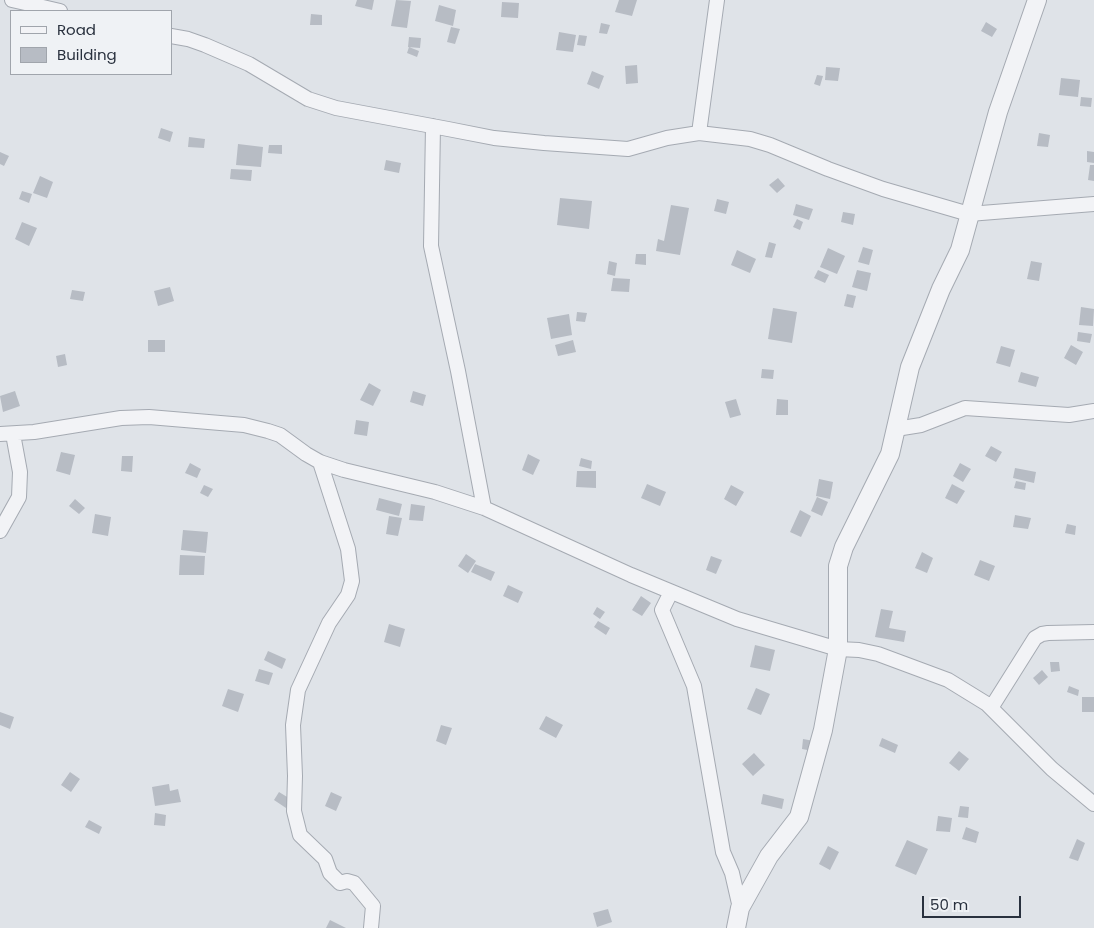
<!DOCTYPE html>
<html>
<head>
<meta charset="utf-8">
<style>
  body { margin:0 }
  #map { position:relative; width:1094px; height:928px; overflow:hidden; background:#dfe3e8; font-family:Poppins,sans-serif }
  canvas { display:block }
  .legend { position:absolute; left:10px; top:10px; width:162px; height:65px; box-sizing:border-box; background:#eff2f5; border:1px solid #a0a5ac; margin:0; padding:6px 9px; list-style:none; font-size:15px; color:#29313e }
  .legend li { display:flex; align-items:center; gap:10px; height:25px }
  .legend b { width:25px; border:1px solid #a0a5ac }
  .scale { position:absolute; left:922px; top:896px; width:99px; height:22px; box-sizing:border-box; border:2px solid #29313e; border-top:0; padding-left:6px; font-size:15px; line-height:18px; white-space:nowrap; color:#29313e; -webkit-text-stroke:4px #eff2f5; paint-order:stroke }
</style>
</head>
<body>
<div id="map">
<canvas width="1094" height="928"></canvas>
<ul class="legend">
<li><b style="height:6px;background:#f2f3f6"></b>Road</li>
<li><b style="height:14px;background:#b7bcc4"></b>Building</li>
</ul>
<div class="scale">50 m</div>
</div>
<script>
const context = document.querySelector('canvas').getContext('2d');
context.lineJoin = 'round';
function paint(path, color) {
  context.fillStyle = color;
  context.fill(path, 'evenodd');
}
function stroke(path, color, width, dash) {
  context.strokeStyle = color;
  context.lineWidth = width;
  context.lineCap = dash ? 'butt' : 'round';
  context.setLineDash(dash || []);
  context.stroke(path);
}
const building = new Path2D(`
  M357,0H374L372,10L355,6Z
  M396,0L411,1L407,28L391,26Z
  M619,0H637L632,16L615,12Z
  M502,2L519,3L518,18L501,17Z
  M439,5L456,10L453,26L435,21Z
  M311,14L322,15V25H310Z
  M986,22L997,29L992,37L981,31Z
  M601,23L610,25L607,34L599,33Z
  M451,27L460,29L455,44L447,42Z
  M559,32L576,35L573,52L556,50Z
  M579,35L587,36L585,46L577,45Z
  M409,37L421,38L420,48L408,47Z
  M409,47L419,51L417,57L407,53Z
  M637,65L638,83L626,84L625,66Z
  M826,67L840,68L838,81L825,80Z
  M592,71L604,76L599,89L587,84Z
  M817,75L823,76L820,86L814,84Z
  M1061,78L1080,80L1078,97L1059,95Z
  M1081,97L1092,98L1091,107L1080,106Z
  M161,128L173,132L170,142L158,138Z
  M1039,133L1050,135L1048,147L1037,146Z
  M189,137L205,139L204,148L188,147Z
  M238,144L263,147L261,167L236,165Z
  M269,145H282V154L268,153Z
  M1087,151L1094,152V163L1087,162Z
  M0,152L9,156L4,166L0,164Z
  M386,160L401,163L399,173L384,170Z
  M1090,165H1094V181L1088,180Z
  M231,169L252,170L251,181L230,179Z
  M40,176L53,182L47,198L33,193Z
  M778,178L785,186L777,193L769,185Z
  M22,191L32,194L29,203L19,199Z
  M560,198L592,201L589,229L557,225Z
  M717,199L729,202L726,214L714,211Z
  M796,204L813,209L809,220L793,215Z
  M671,205L689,208L680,255L656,251L658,239L664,241Z
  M843,212L855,214L853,225L841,222Z
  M797,219L803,222L800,230L793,227Z
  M22,222L37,228L29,246L15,239Z
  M769,242L776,244L772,258L765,257Z
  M863,247L873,250L869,265L858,262Z
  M828,248L845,256L837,274L820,267Z
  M737,250L756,259L750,273L731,265Z
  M636,254H646V265L635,264Z
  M609,261L617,263L615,276L607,274Z
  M1031,261L1042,263L1039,281L1027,279Z
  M818,270L829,275L825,283L814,278Z
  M857,270L871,273L867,291L852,287Z
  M613,278L630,279L629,292L611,291Z
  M170,287L174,301L158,306L154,291Z
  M72,290L85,292L83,301L70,299Z
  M847,294L856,296L853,308L844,306Z
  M1081,307L1094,309L1093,326L1079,325Z
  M773,308L797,312L792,343L768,339Z
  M577,312L587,313L585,322L576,321Z
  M569,314L572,335L551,339L547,318Z
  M1078,332L1092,334L1090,343L1077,341Z
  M148,340H165V352H148Z
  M573,340L576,352L558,356L555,345Z
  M1071,345L1083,352L1076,365L1064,358Z
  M1001,346L1015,350L1010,367L996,363Z
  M65,354L67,365L58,367L56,356Z
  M762,369L774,370L773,379L761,378Z
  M1021,372L1039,377L1036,387L1018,382Z
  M369,383L381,390L373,406L360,400Z
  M15,391L20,406L3,412L0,396Z
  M413,391L426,395L423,406L410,402Z
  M736,399L741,415L730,418L725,402Z
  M777,399L788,400V415H776Z
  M356,420L369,422L367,436L354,434Z
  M991,446L1002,452L996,462L985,456Z
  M61,452L75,455L70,475L56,471Z
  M528,454L540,460L533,475L522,470Z
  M122,456H133L132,472L121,471Z
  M581,458L592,461L591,469L579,466Z
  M190,463L201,469L197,478L185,473Z
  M960,463L971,469L963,482L953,476Z
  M1015,468L1036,472L1034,483L1013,478Z
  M577,471H596V488L576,487Z
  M819,479L833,482L830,499L816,496Z
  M1016,481L1026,483L1025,490L1014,488Z
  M647,484L666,492L660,506L641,498Z
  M952,484L965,491L957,504L945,498Z
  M204,485L213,489L208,497L200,493Z
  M731,485L744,492L736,506L724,499Z
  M817,497L828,502L822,516L811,511Z
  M379,498L402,504L399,516L376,510Z
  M75,499L85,508L79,514L69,506Z
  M411,504L425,506L423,521L409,520Z
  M800,510L811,516L801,537L790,532Z
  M95,514L111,517L108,536L92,533Z
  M1015,515L1031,518L1028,529L1013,527Z
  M389,516L402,518L398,536L386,534Z
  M1067,524L1076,526L1075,535L1065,533Z
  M183,530L208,532L206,553L181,550Z
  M922,552L933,558L927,573L915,568Z
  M466,554L476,561L468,573L458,566Z
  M180,555L205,556L204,575H179Z
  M711,556L722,560L716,574L706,570Z
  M980,560L995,566L989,581L974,575Z
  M475,564L495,572L491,581L471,572Z
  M508,585L523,592L518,603L503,596Z
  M641,596L651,603L642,616L632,610Z
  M597,607L605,612L600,619L593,614Z
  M881,609L893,611L889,628L906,631L904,642L875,637Z
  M598,621L610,628L606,635L594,627Z
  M389,624L405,629L400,647L384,642Z
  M755,645L775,650L770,671L750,667Z
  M268,651L286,659L282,669L264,660Z
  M1050,662H1059L1060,671L1051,672Z
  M259,669L273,673L269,685L255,681Z
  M1042,670L1048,677L1039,685L1033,678Z
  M1069,686L1079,690L1078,696L1067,692Z
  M756,688L770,694L761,715L747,709Z
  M228,689L244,694L238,712L222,706Z
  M1082,697H1094V712H1082Z
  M0,712L14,717L10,729L0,725Z
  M546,716L563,725L556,738L539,729Z
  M441,725L452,728L446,745L436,741Z
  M882,738L898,745L895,753L879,746Z
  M803,739L814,741L813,751L802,749Z
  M959,751L969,759L959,771L949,763Z
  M754,753L765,765L753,776L742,764Z
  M70,772L80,779L71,792L61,785Z
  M169,784L170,791L178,789L181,802L155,806L152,787Z
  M279,792L292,800L286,808L274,800Z
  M331,792L342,797L336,811L325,806Z
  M763,794L784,799L782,809L761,804Z
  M960,806L969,807L968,818L958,817Z
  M155,813L166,815L165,826L154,825Z
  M938,816L952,818L950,832L936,831Z
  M89,820L102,827L99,834L85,827Z
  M966,827L979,832L976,843L962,839Z
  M1077,839L1085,843L1078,861L1069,858Z
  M907,840L928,849L916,875L895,866Z
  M828,846L839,852L830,870L819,864Z
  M608,909L612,922L597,927L593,913Z
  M330,920L346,928H326Z`);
const minor = new Path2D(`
  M12,0L60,11
  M171,36L188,39L205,45L249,64L308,99L336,108L448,129L494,138L544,143L628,149L667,138L699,133L750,139L770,145L828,169L883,189L969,214L1094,204
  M433,126L431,246L458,371L484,508
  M699,133L717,0
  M896,429L921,425L965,408L1069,415L1094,411
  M0,434L34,432L121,418L149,417L244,425L268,431L280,435L306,454L320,462L344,470L435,492L484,508L631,575L737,619L838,649L859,650L878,654L948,680L987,704L1052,769L1094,804
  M320,462L348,549L352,581L348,595L329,623L298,690L293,725L295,776L294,811L300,835L325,859L330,873L340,883L347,881L354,883L373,906L371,928
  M0,531L19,497L20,472L13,434
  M671,592L662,610L694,686L723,852L732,873L740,908
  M991,708L1035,638L1042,634L1048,633L1094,632`);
const tertiary = new Path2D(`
  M736,928L740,908L769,856L799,817L823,730L838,649V566L844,547L890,454L910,367L941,289L960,250L998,112L1037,0`);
paint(building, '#b7bcc4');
stroke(minor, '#a5aab2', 16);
stroke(tertiary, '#a5aab2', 20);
stroke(minor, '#f2f3f6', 14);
stroke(tertiary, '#f2f3f6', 18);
</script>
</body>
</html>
